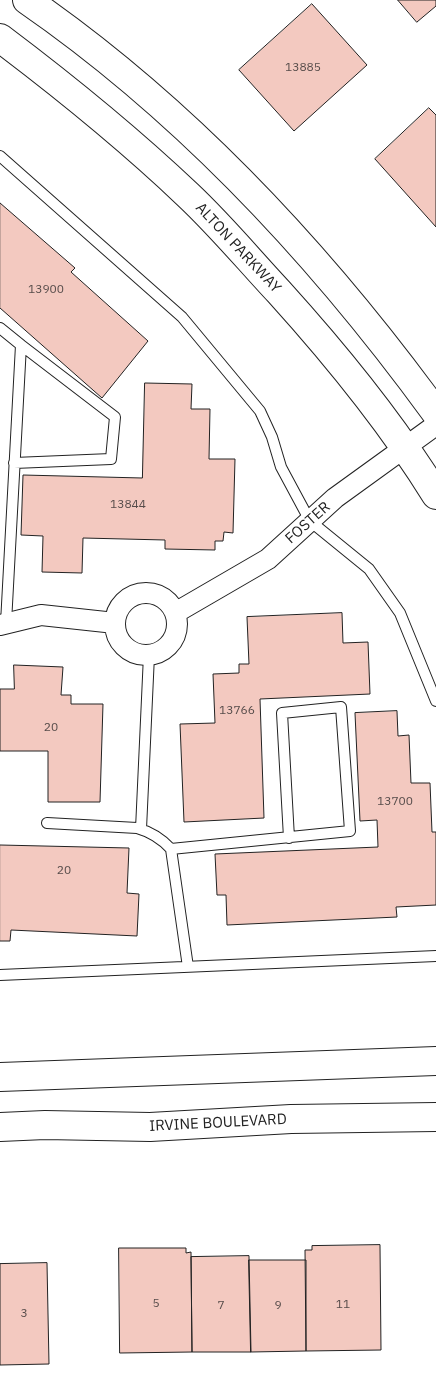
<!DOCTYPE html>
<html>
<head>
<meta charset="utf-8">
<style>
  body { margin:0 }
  canvas { display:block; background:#fff }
</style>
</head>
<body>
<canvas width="436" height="1378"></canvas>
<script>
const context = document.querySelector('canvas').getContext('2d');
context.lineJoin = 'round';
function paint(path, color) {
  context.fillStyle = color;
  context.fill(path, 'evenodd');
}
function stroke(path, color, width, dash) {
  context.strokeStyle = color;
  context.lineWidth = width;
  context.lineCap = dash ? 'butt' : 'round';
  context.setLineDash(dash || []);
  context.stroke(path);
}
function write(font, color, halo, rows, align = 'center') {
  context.font = font + ' "IBM Plex Sans",sans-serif';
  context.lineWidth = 4;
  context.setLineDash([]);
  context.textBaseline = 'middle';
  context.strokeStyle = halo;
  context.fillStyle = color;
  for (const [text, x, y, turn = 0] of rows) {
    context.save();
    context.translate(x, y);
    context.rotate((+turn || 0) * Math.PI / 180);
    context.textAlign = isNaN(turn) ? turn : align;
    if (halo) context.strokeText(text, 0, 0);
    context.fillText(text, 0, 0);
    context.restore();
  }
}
const building = new Path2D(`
  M398,0H436V6L417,22Z
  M312,4L367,65L294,131L239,70Z
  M429,108L436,115V227L375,159Z
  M0,203L75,268L71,272L148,341L102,398L0,308Z
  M145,383L192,384L191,409H210L209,459H235L233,533L224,532L223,541H215V550L165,549V540L83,538L82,573L42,572L43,536L21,535L23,475L142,478Z
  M342,613L343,643L368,642L370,694L260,699L264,818L184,822L180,724L215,723L213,674L239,673V664H249L247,617Z
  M14,665L63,667L61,695H71V704H103L100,802H48V751H0V689H14Z
  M397,711L398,736L409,735L411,783H430L432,832H436V905L396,907L397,917L227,925L226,895H217L215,854L378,847L377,820L360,821L355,713Z
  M0,845L129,848L127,893L139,894L137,936L11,930L10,941H0Z
  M380,1245L381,1350L306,1351L305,1250H312V1246Z
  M119,1248H186V1253L191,1252L192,1352L120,1353Z
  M249,1256L251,1352H192L191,1257Z
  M249,1260H306V1351L251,1352Z
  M47,1263L49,1364L0,1365V1264Z`);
const service = new Path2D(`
  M0,156L182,317L260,411L272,437L281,467L310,521L369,569L400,613L436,701
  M0,328L21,345L6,623
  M14,463L111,459L115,417L21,345
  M47,823L137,828C151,832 161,838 171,849L188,967
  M141,829L149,655
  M171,849L350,831L341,707L282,713L289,838
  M0,975L436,956`);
const minor = new Path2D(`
  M115 624a31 31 0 1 1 62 0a31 31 0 1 1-62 0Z
  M175,613L268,559L335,498L436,425
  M0,625L41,615L115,623`);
const primary = new Path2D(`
  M27,0C186,110 323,258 436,413
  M0,38C65,87 129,139 188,195C221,226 249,260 279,292C336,355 391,422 436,495
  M0,1077L436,1061
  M0,1127L45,1125L150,1127L291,1119L436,1117`);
const numberNames = [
  ["13885",303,68],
  ["13900",46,290],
  ["13844",128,505],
  ["13766",237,711],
  ["20",51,728],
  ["13700",395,802],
  ["20",64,871],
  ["5",156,1304],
  ["11",343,1305],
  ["7",221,1306],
  ["9",278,1306],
  ["3",24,1314]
];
const streetNames = [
  ["ALTON PARKWAY",238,248,47],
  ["FOSTER",308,523,-42],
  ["IRVINE BOULEVARD",218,1123,-3]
];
paint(building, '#f3c9c0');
stroke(building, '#222', 1);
stroke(service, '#222', 12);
stroke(minor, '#222', 22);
stroke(primary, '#222', 30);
stroke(service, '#fff', 10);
stroke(minor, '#fff', 20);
stroke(primary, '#fff', 28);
write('12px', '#564c4a', null, numberNames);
write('15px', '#222', '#fff', streetNames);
</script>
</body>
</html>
